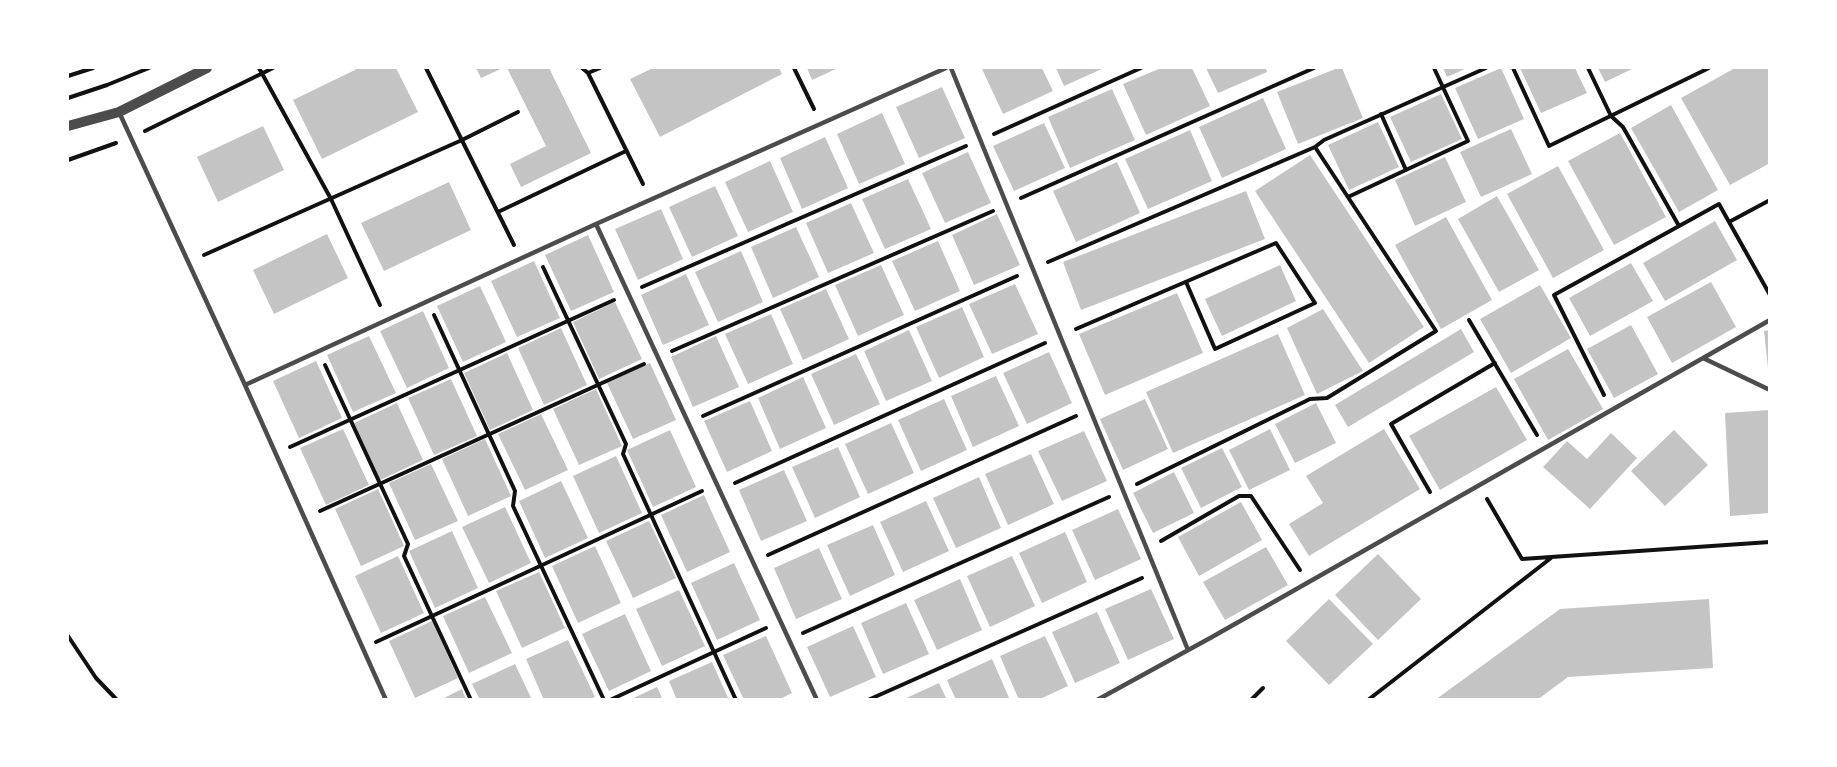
<!DOCTYPE html>
<html>
<head>
<meta charset="utf-8">
<style>
  body { margin:0 }
  #map { position:relative; width:1837px; height:767px; overflow:hidden; background:#fff; font-family:Lato,sans-serif }
  canvas { display:block }
  .frame { position:absolute; inset:0; border:69px solid #fff; pointer-events:none }
</style>
</head>
<body>
<div id="map">
<canvas width="1837" height="767"></canvas>
<div class="frame"></div>
</div>
<script>
const context = document.querySelector('canvas').getContext('2d');
context.lineJoin = 'round';
function paint(path, color) {
  context.fillStyle = color;
  context.fill(path, 'evenodd');
}
function stroke(path, color, width, dash) {
  context.strokeStyle = color;
  context.lineWidth = width;
  context.lineCap = dash ? 'butt' : 'round';
  context.setLineDash(dash || []);
  context.stroke(path);
}
const building = new Path2D(`
  M359,68H396L418,112L322,159L293,100Z
  M476,68H503L481,78Z
  M507,68H549L591,153L521,187L510,164L546,146Z
  M653,68H779L782,74L660,137L630,79Z
  M807,68H838L812,80Z
  M986,68H1042L1053,91L1003,114L982,69Z
  M1056,68H1104L1064,86Z
  M1161,68H1192L1210,106L1146,135L1123,84Z
  M1206,68H1266L1267,72L1218,93Z
  M1338,68H1342L1363,118L1298,144L1277,92Z
  M1443,68H1467L1447,77Z
  M1501,68L1524,119L1478,139L1455,88Z
  M1520,68H1575L1587,93L1541,113Z
  M1598,68H1634L1605,82Z
  M1735,68H1770V163L1730,185L1681,98Z
  M942,87L965,138L919,158L896,107Z
  M1112,89L1135,140L1070,168L1048,117Z
  M1441,94L1462,139L1411,162L1390,117Z
  M1263,98L1286,149L1222,178L1199,127Z
  M1671,105L1718,190L1679,212L1631,128Z
  M882,113L905,164L859,184L837,134Z
  M1378,122L1399,167L1349,190L1328,145Z
  M1044,123L1065,168L1014,191L993,146Z
  M263,126L284,170L218,202L197,157Z
  M1511,129L1532,174L1481,197L1460,152Z
  M1190,130L1212,181L1148,209L1125,159Z
  M1620,133L1666,217L1614,245L1568,161Z
  M825,137L848,188L802,209L780,158Z
  M968,152L991,203L945,223L922,173Z
  M1310,155L1424,327L1369,363L1255,191Z
  M1445,157L1466,202L1415,226L1395,180Z
  M770,161L793,212L748,232L725,182Z
  M1117,162L1140,213L1076,242L1053,191Z
  M1558,166L1604,250L1553,278L1507,194Z
  M908,179L931,229L885,249L862,199Z
  M449,182L471,230L384,271L361,223Z
  M715,186L738,236L692,257L669,207Z
  M1246,191L1265,239L1081,310L1063,262Z
  M1497,196L1539,270L1499,292L1458,219Z
  M851,203L874,253L828,273L806,223Z
  M661,209L683,259L638,280L615,229Z
  M997,214L1020,265L974,285L952,235Z
  M1446,217L1492,300L1441,329L1395,245Z
  M1715,221L1737,260L1665,301L1643,263Z
  M796,227L819,277L773,298L751,247Z
  M327,234L348,278L274,314L253,270Z
  M588,235L614,292L571,311L545,255Z
  M938,241L960,291L915,311L892,261Z
  M741,251L763,302L718,322L695,272Z
  M534,261L560,318L517,337L491,281Z
  M1631,263L1653,301L1590,336L1569,298Z
  M881,265L904,315L858,336L835,285Z
  M1280,265L1296,301L1222,336L1205,299Z
  M686,274L709,325L663,345L641,295Z
  M1711,282L1736,327L1672,363L1647,317Z
  M1015,284L1038,334L992,354L969,304Z
  M1540,285L1571,338L1511,373L1480,319Z
  M480,286L506,342L463,362L437,306Z
  M826,289L849,339L803,360L780,309Z
  M1177,293L1203,353L1105,395L1079,334Z
  M615,302L642,359L599,379L573,322Z
  M962,307L984,357L939,378L916,327Z
  M1323,309L1363,371L1317,394L1287,328Z
  M423,311L449,368L407,388L380,331Z
  M771,314L793,364L748,384L725,334Z
  M1631,325L1658,374L1614,398L1587,349Z
  M561,328L587,385L544,405L518,348Z
  M1461,329L1474,352L1348,427L1335,405Z
  M909,330L932,381L886,401L864,351Z
  M1770,330V368H1768L1764,331Z
  M1278,334L1305,395L1173,453L1146,392Z
  M369,336L396,393L353,412L327,355Z
  M716,336L739,387L693,407L671,357Z
  M1568,349L1603,409L1548,440L1514,379Z
  M1049,352L1072,403L1027,424L1003,373Z
  M507,353L533,410L490,430L464,373Z
  M856,354L880,404L834,425L811,374Z
  M316,361L342,418L299,438L273,381Z
  M650,363L676,420L633,439L607,383Z
  M996,376L1019,426L973,447L951,396Z
  M803,377L826,428L780,449L758,398Z
  M451,379L477,436L434,455L408,398Z
  M1496,387L1527,440L1440,490L1409,436Z
  M596,389L622,446L579,465L553,409Z
  M944,399L967,450L921,471L898,420Z
  M1145,399L1168,449L1123,470L1100,419Z
  M750,401L772,451L727,472L704,421Z
  M397,403L423,460L380,480L354,423Z
  M1316,403L1336,443L1295,463L1275,424Z
  M1770,410V513L1730,516L1725,413Z
  M541,414L568,470L525,490L498,434Z
  M891,423L914,473L868,494L845,444Z
  M343,429L369,485L326,505L300,448Z
  M1270,429L1290,470L1249,490L1229,450Z
  M1384,429L1420,489L1309,556L1289,524L1323,503L1306,476Z
  M670,430L696,487L653,507L627,450Z
  M1674,430L1708,465L1665,506L1631,471Z
  M1084,431L1107,481L1062,501L1038,451Z
  M1611,433L1637,458L1590,509L1543,467L1567,441L1587,459Z
  M485,439L511,496L468,516L442,459Z
  M838,447L860,497L815,518L792,467Z
  M1222,448L1242,487L1201,508L1181,468Z
  M1031,454L1054,504L1008,525L985,474Z
  M616,456L642,513L599,533L573,476Z
  M431,464L458,521L415,540L389,483Z
  M784,470L807,521L761,541L739,490Z
  M1174,472L1194,513L1153,533L1133,493Z
  M979,477L1001,528L956,548L933,498Z
  M561,481L588,538L545,558L519,501Z
  M378,489L404,546L361,566L335,509Z
  M704,495L730,552L687,572L661,515Z
  M926,501L949,551L903,572L880,522Z
  M1241,502L1262,540L1199,576L1178,537Z
  M505,507L531,563L489,583L462,527Z
  M1118,509L1141,559L1095,580L1072,530Z
  M649,521L676,578L633,598L606,541Z
  M873,525L895,575L850,596L827,545Z
  M452,531L478,588L435,608L409,551Z
  M1065,532L1087,582L1042,603L1019,553Z
  M595,546L621,603L578,623L552,566Z
  M1266,547L1288,585L1225,620L1203,582Z
  M819,548L842,599L796,619L774,568Z
  M1378,554L1421,599L1378,640L1335,595Z
  M398,556L424,613L381,633L355,576Z
  M1012,556L1035,606L990,627L967,576Z
  M734,563L760,620L717,640L691,583Z
  M539,572L565,628L522,648L496,591Z
  M960,579L982,630L937,650L914,600Z
  M1151,589L1174,639L1128,660L1105,609Z
  M679,590L705,646L662,666L636,609Z
  M485,597L512,653L469,673L443,616Z
  M1329,599L1373,644L1329,685L1286,641Z
  M1709,599L1713,668L1568,677L1537,700H1435L1560,609Z
  M906,603L929,654L883,674L861,623Z
  M1097,612L1120,663L1075,683L1052,632Z
  M625,614L651,671L609,691L582,634Z
  M432,621L458,678L415,698L389,641Z
  M853,626L876,677L830,697L807,647Z
  M766,636L792,693L778,700H744L723,655Z
  M1045,636L1068,686L1038,700H1019L1000,656Z
  M568,640L595,697L588,700H544L526,659Z
  M992,659L1010,700H956L947,680Z
  M712,662L729,700H677L669,681Z
  M515,664L532,700H480L472,684Z
  M939,683L947,700H902Z
  M657,687L663,700H629Z
  M462,689L466,700H440Z`);
const path = new Path2D(`
  M259,68L331,199L380,305
  M426,68L514,245
  M582,68L588,73
  M600,68L588,73L643,184
  M794,68L814,109
  M1513,68L1549,146L1709,68
  M1588,68L1611,116L1623,127L1679,226
  M68,76L93,68
  M68,98L107,85L149,68
  M1381,114L1406,170
  M145,131L273,68
  M994,134L1141,68
  M1315,147L1324,140L1486,68
  M68,160L116,143
  M1348,197L1468,141L1434,68
  M1021,198L1314,68
  M1770,200L1729,222L1770,295
  M498,212L626,151
  M204,255L462,140L518,112
  M1048,262L1315,147L1436,331L1327,398L1310,399L1137,484
  M543,267L626,444L623,454L736,700
  M642,287L966,146
  M434,315L515,491L513,506L604,700
  M1469,320L1537,435
  M1076,329L1276,243L1315,303L1215,349L1186,282
  M672,351L993,211
  M325,365L408,544L404,556L471,700
  M1604,395L1554,295L1719,204L1729,222
  M703,416L1017,276
  M290,447L614,300
  M735,483L1045,343
  M1430,492L1391,424L1495,363
  M1487,499L1522,559L1770,542
  M320,511L644,364
  M1161,541L1239,496H1251L1300,570
  M768,555L1076,416
  M803,633L1109,497
  M68,636L96,678L117,700
  M376,642L702,491
  M610,700L766,628
  M868,700L1142,578
  M1251,700L1263,688
  M1368,700L1551,558`);
const service = new Path2D(`
  M951,68L1188,650
  M119,112L245,385L386,700
  M596,224L817,700
  M1703,358L1770,390
  M245,385L596,224L946,68
  M1097,700L1212,637L1770,320`);
const tertiary = new Path2D(`
  M68,126L119,112L207,68`);
paint(building, '#c4c4c4');
stroke(path, '#111', 4);
stroke(service, '#4c4c4c', 4.5);
stroke(tertiary, '#4c4c4c', 10);
</script>
</body>
</html>
